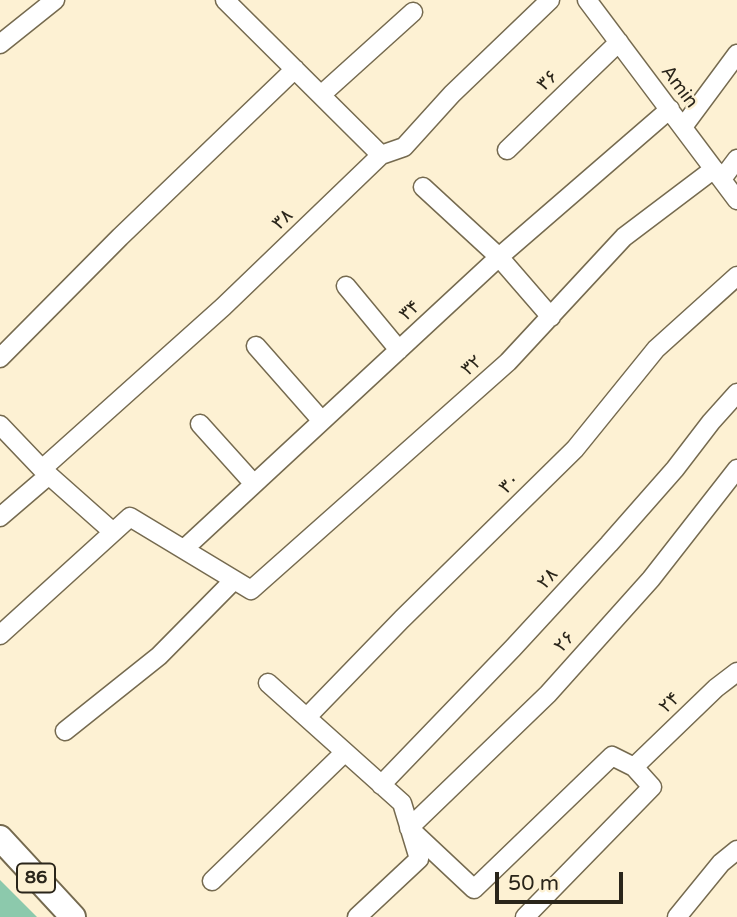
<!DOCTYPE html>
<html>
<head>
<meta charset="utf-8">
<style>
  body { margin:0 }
  #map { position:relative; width:737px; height:917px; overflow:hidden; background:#fdf1d3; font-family:"Varela Round",sans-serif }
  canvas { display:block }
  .scale { position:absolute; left:495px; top:872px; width:128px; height:32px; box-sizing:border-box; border:4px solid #2a251a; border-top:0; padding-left:9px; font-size:21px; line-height:24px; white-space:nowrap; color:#2a251a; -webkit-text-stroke:5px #fdf1d3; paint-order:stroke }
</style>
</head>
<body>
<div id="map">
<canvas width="737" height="917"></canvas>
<div class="scale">50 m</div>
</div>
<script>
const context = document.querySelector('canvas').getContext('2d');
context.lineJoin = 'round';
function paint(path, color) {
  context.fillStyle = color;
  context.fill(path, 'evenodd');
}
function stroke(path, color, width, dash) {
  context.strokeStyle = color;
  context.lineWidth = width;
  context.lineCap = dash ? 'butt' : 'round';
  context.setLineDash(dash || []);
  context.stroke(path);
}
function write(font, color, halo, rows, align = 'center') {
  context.font = font + ' "Varela Round",sans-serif';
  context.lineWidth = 5;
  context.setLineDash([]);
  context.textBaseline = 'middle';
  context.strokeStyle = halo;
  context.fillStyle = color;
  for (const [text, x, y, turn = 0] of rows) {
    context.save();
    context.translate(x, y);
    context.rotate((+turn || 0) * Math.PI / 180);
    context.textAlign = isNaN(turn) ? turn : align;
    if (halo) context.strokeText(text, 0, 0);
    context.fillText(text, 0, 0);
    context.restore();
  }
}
const forest = new Path2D(`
  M0,880L37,917H0Z`);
const minor = new Path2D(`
  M225,0L381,155
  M587,0L737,200
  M0,44L55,0
  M321,95L413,12
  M683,127L737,54
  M507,150L619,42
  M722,179L737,159
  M423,187L499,257L551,317
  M346,286L399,350
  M256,346L322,421
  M0,358L120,237L295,69
  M200,424L254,484
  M0,425L42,469L113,532
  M42,469L223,307L381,155L404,147L452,94L550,0
  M0,517L49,475
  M184,549L499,257L670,109
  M0,635L130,517L251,590L508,362L624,237L714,169
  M268,683L402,803L419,859L357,917
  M307,717L402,619L575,449L656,349L737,276
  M65,731L159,656L234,580
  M634,767L716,688L737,672
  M381,785L513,648L609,544L675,469L711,422L737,393
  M212,881L345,752
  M525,917L652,787L634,767L612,756L474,889L409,828L548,694L651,579L737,469
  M677,917L721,863L737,850`);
const highway = new Path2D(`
  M0,838L73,917`);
const shields = [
  [36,878,38]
];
const shieldNames = [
  ["86",36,878]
];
const streetNames = [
  ["۳۶",548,81,-44],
  ["Amin",679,87,53],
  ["۳۸",283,220,-44],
  ["۳۴",410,311,-43],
  ["۳۲",472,366,-42],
  ["۳۰",510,484,-44],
  ["۲۸",548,579,-48],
  ["۲۶",565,642,-49],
  ["۲۴",670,703,-44]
];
paint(forest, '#8cc9ac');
stroke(minor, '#756a4f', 21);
stroke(highway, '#756a4f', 28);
stroke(minor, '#fff', 18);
stroke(highway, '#fff', 24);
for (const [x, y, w] of shields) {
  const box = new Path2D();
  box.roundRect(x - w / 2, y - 14.5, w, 29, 5);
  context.fillStyle = '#fdf1d3';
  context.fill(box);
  stroke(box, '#2a251a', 2);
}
write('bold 18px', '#2a251a', null, shieldNames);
write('19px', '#2a251a', '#fdf1d3', streetNames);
</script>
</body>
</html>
